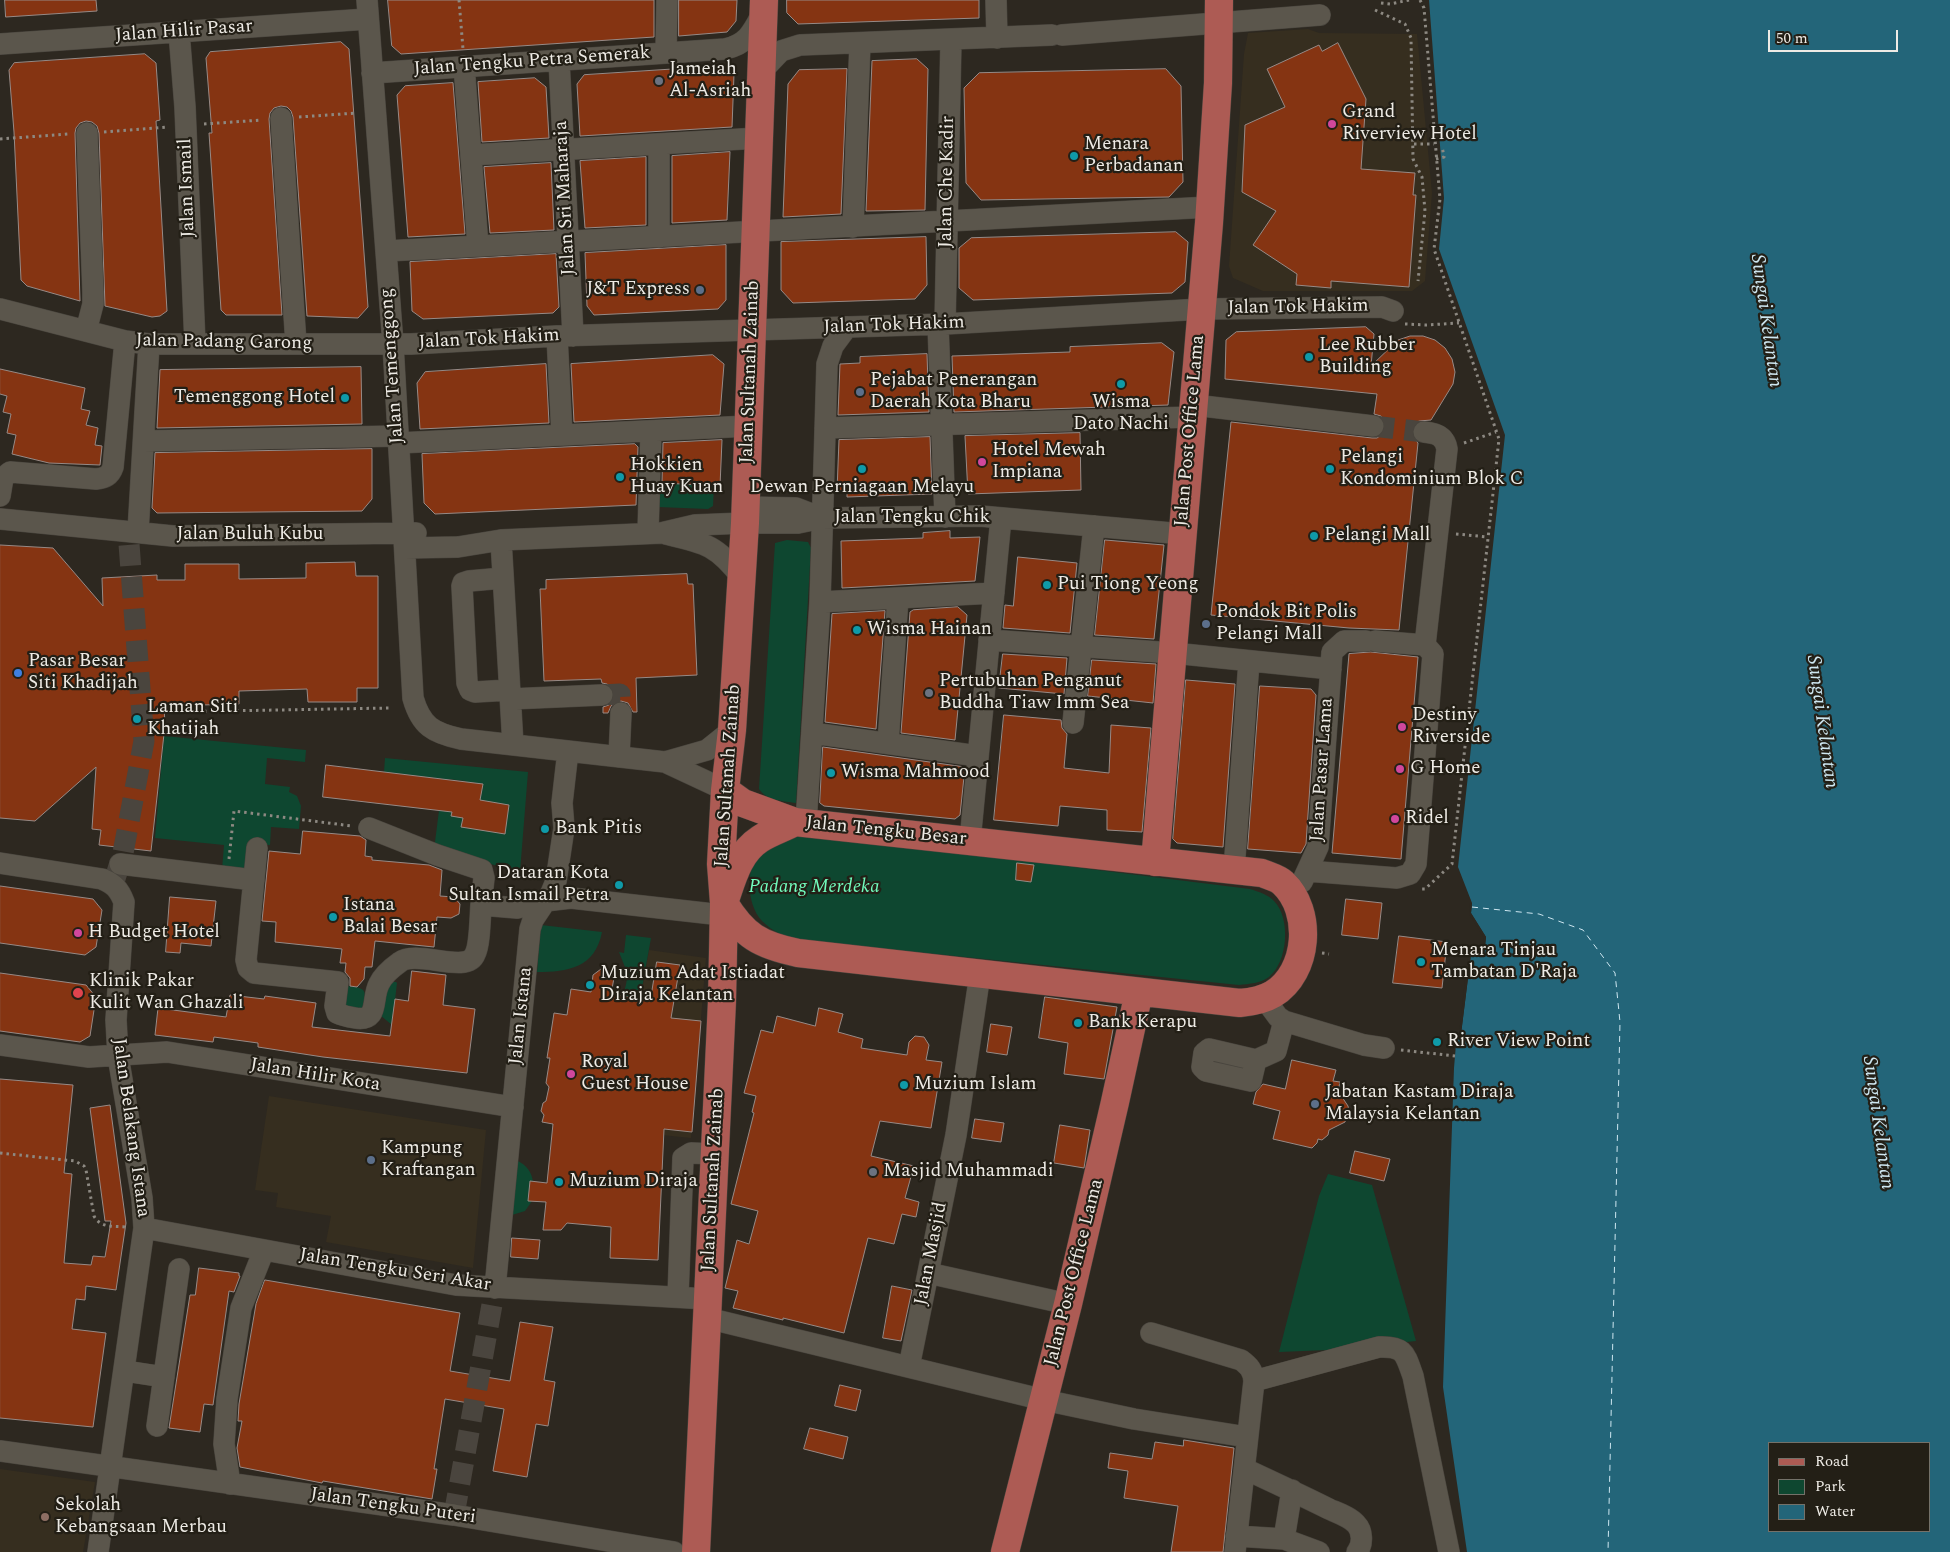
<!DOCTYPE html>
<html>
<head>
<meta charset="utf-8">
<style>
  body { margin:0 }
  #map { position:relative; width:1950px; height:1552px; overflow:hidden; background:#2d2820; font-family:Spectral,serif }
  canvas { display:block }
  .legend { position:absolute; left:1768px; top:1442px; width:162px; height:90px; box-sizing:border-box; background:#231f16; border:1px solid #747169; margin:0; padding:6px 9px; list-style:none; font-size:15px; color:#eeebe5 }
  .legend li { display:flex; align-items:center; gap:10px; height:25px }
  .legend b { width:25px; border:1px solid #747169 }
  .scale { position:absolute; left:1768px; top:30px; width:130px; height:22px; box-sizing:border-box; border:2px solid #eeebe5; border-top:0; padding-left:6px; font-size:15px; line-height:18px; white-space:nowrap; color:#eeebe5; -webkit-text-stroke:4px #231f16; paint-order:stroke }
</style>
</head>
<body>
<div id="map">
<canvas width="1950" height="1552"></canvas>
<ul class="legend">
<li><b style="height:6px;background:#ad5b54"></b>Road</li>
<li><b style="height:14px;background:#0e4730"></b>Park</li>
<li><b style="height:14px;background:#236579"></b>Water</li>
</ul>
<div class="scale">50 m</div>
</div>
<script>
const context = document.querySelector('canvas').getContext('2d');
context.lineJoin = 'round';
function paint(path, color) {
  context.fillStyle = color;
  context.fill(path, 'evenodd');
}
function stroke(path, color, width, dash) {
  context.strokeStyle = color;
  context.lineWidth = width;
  context.lineCap = dash ? 'butt' : 'round';
  context.setLineDash(dash || []);
  context.stroke(path);
}
function write(font, color, halo, rows, align = 'center') {
  context.font = font + ' Spectral,serif';
  context.lineWidth = 4.5;
  context.setLineDash([]);
  context.textBaseline = 'middle';
  context.strokeStyle = halo;
  context.fillStyle = color;
  for (const [text, x, y, turn = 0] of rows) {
    context.save();
    context.translate(x, y);
    context.rotate((+turn || 0) * Math.PI / 180);
    context.textAlign = isNaN(turn) ? turn : align;
    if (halo) context.strokeText(text, 0, 0);
    context.fillText(text, 0, 0);
    context.restore();
  }
}
const built = new Path2D(`
  M1308,29L1319,33L1417,34L1432,193L1425,281L1412,291H1263L1233,278L1229,266L1244,54L1248,33Z
  M649,950L706,958L691,1138L652,1134L638,1013Z
  M269,1096L486,1130L473,1268L326,1242L331,1216L276,1207L278,1193L255,1190Z
  M0,1469L95,1482L83,1552H0Z`);
const green = new Path2D(`
  M659,483L714,485L713,506L708,509L658,507Z
  M787,540L808,542L811,548L796,803C783,801 767,801 759,789L775,543Z
  M164,736L306,750L305,762L267,758L265,784L290,787L289,792L297,796L301,806L299,829L271,827L270,845L249,843L246,864L244,870H222L224,845L155,838Z
  M385,758L528,772L520,872L439,850L435,845V842L443,779L384,772ZM448,779L466,781L464,798L446,795ZM470,782L483,784L480,800L509,805L504,834L462,826Z
  M816,835L1250,889C1259,892 1267,894 1274,901C1291,918 1288,962 1269,977C1261,983 1249,984 1239,985L799,940C785,937 773,932 762,921C746,904 744,864 764,849C777,839 800,836 816,835Z
  M541,925L602,932C595,968 568,972 537,972Z
  M626,935L651,938L640,999L623,996C630,973 627,973 619,952L624,953Z
  M391,982H396L397,983L392,1025L380,1015L383,994Z
  M347,986C369,988 366,991 362,1010L341,1005Z
  M518,1161C526,1165 532,1172 533,1182L530,1181L528,1200L532,1201L525,1211L512,1215Z
  M1328,1174L1372,1185L1416,1341L1328,1350L1279,1352L1319,1196Z`);
const water = new Path2D(`
  M1429,0H1950V1552H1467L1443,1387L1454,1068L1456,1044L1461,1034L1471,954L1484,955L1486,937L1471,913L1472,903L1458,867L1505,435L1439,249L1444,198ZM1769,1443H1929V1531H1769Z`);
const pier = new Path2D(`
  M1470,903H1472L1471,913L1486,937L1484,955L1471,954L1461,1034H1459L1468,953L1470,951L1482,952L1484,938L1469,914Z`);
const ferry = new Path2D(`
  M1472,907L1539,914L1583,930L1615,973L1620,1022L1608,1552`);
const building = new Path2D(`
  M5,0H96L97,11L6,17Z
  M388,0H654V37L401,54L392,46Z
  M679,0H737L736,21L727,32L679,36Z
  M787,0H979V18L798,24L787,13Z
  M341,42L349,49L368,307L358,318L307,316L293,117L291,111L287,107L281,106L274,108L270,113L269,119L282,315H226L221,310L209,133H212L206,58L210,52Z
  M1338,43L1366,99L1361,169L1415,173L1413,195H1416L1409,287L1331,281V288L1296,285L1297,274L1253,245L1276,211L1242,192L1245,125L1285,107L1267,69L1319,45L1322,51Z
  M145,54L156,63L160,120L156,121L167,311L160,316L152,317L105,306L99,133L97,126L92,122L86,121L80,123L76,128L75,133L80,301L27,286L21,280L14,132L9,70L14,63Z
  M917,59L928,69L925,210L866,211L872,61Z
  M723,66L734,74L732,127L580,136L577,84L584,75Z
  M847,69L841,214L783,217L788,84L799,70Z
  M1166,69L1181,86L1183,182L1169,197L981,200L966,183L964,88L979,73Z
  M535,78L546,87L549,138L482,142L478,82Z
  M453,83L465,234L408,237L397,95L405,86Z
  M730,152L727,220L672,223V156Z
  M646,157V225L585,228L580,161Z
  M551,163L554,230L490,233L484,167Z
  M1176,232L1188,242L1185,282L1172,293L973,300L959,288V248L971,238Z
  M926,237L927,285L915,299L793,303L781,290V242Z
  M726,245V300L718,309L594,315L587,306L585,253Z
  M556,254L559,307L553,313L423,319L412,311L410,262Z
  M1366,327L1374,334L1371,366L1398,340L1410,336H1423L1435,340L1445,348L1452,359L1455,372L1453,384L1431,420L1419,421L1414,424L1412,430L1413,437L1418,443L1399,630L1349,628L1211,615L1231,422L1372,438H1377L1383,434L1385,427V422L1381,416L1374,414L1377,394L1225,379L1226,340L1236,332Z
  M1162,343L1174,352L1168,405L954,412L952,356L1070,352V347Z
  M927,354L929,412L838,415L840,364L860,363V357Z
  M713,355L724,364L720,415L574,422L571,364Z
  M546,364L549,423L420,429L417,383L425,372Z
  M361,367L362,424L157,428L160,370Z
  M0,369L85,388L81,409L90,411L86,425L98,428L95,445L102,446L100,465L49,463L12,454L16,435L7,433L11,414L3,412L7,396L0,394Z
  M1080,433L1081,490L968,494L965,436Z
  M930,437L932,494L847,497V490L837,491L839,440Z
  M722,440L720,486L662,483L663,443Z
  M635,444L638,447L636,505L435,514L424,503L422,454Z
  M372,449V499L362,511L157,513L152,508L155,453Z
  M950,531V538L980,537L975,581L842,588L841,541L923,538V533Z
  M1105,540L1164,545L1154,639L1095,635Z
  M0,545L53,548L103,606L102,578L157,575V580H185V564H239V579L306,578V563L355,562L356,576H378V688H357V702H308L307,689L239,691V704L164,706L165,725L151,851L99,845L101,830L92,829L96,767L35,821L0,818Z
  M1018,557L1077,563L1070,633L1003,628L1005,605L1013,606Z
  M687,574L688,584H693L697,675L636,678L637,712H633L628,703L621,701L616,702L611,706L608,713H603V707L609,705L613,701L614,695L612,688L607,684L602,683L601,679L544,681L540,589H546V580Z
  M958,607L967,615L955,740L901,733L910,612L913,610Z
  M885,611L876,729L825,722L832,614Z
  M1371,652L1418,657L1401,859L1332,853L1349,654Z
  M1003,654L1067,658L1064,694L999,688Z
  M1092,660L1156,664L1153,703L1088,696Z
  M1186,680L1235,684L1223,847L1177,843L1173,839Z
  M1260,686L1311,689L1316,695L1306,844L1301,853L1248,849Z
  M1004,715L1061,720L1062,728L1067,734L1064,768L1109,773L1111,725L1151,728L1142,832L1107,830V810L1060,806L1058,826L994,820Z
  M823,747L965,767L960,815L955,819L824,806L820,803Z
  M326,765L483,784L480,800L509,805L505,834L461,827L463,818L451,816L452,812L323,797Z
  M303,831L360,836L366,840L365,856L372,857V860L429,865L442,870L440,896L454,897L460,904L459,914L451,918L437,917L434,947L375,941L372,967H365L364,979L357,987L350,986V978L345,972L346,963H340L342,949L275,942L276,922L262,921L269,851L300,854Z
  M1017,863L1034,865L1031,882L1016,880Z
  M0,886L93,899L102,910L96,947L85,955L0,943Z
  M170,897L216,901L211,946L181,943L180,953L166,952Z
  M1346,899L1382,903L1378,939L1342,935Z
  M1399,936L1447,942L1442,988L1393,983Z
  M657,962L680,965L671,1018L701,1021L692,1132L664,1129L658,1260L610,1258L611,1227L567,1223L561,1230H543L546,1202L528,1201L530,1181L547,1183L553,1124L542,1122L544,1115L541,1111L543,1103L546,1101L549,1087L546,1083L550,1058H547L554,1013L567,1015L571,989L591,992L593,975L601,969L609,970L614,978L611,994L650,1000Z
  M412,971L446,975L443,1005L475,1009L467,1073L323,1057L258,1047V1043L214,1037L213,1042L155,1035L158,1008L226,1017L230,995L264,999L265,996L316,1003L312,1027L390,1036L395,999L408,1001Z
  M0,973L86,985L96,997L90,1036L80,1042L0,1031Z
  M1045,997L1117,1007L1104,1079L1064,1074L1068,1043L1039,1038Z
  M819,1008L843,1014L838,1032L863,1039L861,1048L907,1055L909,1042L915,1036L924,1037L929,1045L926,1060L942,1062L931,1128L880,1121L871,1156L914,1166L905,1198L919,1202L916,1217L902,1214L894,1244L868,1238L844,1333L783,1318V1320L733,1308L738,1291L725,1288L737,1240L749,1244L758,1211L731,1204L754,1113L752,1112L756,1096L744,1093L761,1030L773,1033L777,1016L815,1026Z
  M991,1024L1012,1027L1007,1055L987,1052Z
  M1292,1060L1336,1070L1333,1081L1340,1082L1338,1091L1348,1106L1349,1112L1345,1122L1329,1130L1328,1135L1322,1140L1318,1139L1317,1143L1312,1148L1273,1139L1280,1111L1253,1104L1256,1092L1263,1084L1285,1089Z
  M0,1079L73,1085L64,1173L72,1174L64,1263L91,1265L93,1256L105,1257L111,1221H105L90,1108L110,1105L126,1223L116,1290L86,1286L85,1300L76,1299L72,1329L106,1333L93,1427L0,1418Z
  M975,1119L1004,1123L1001,1142L972,1138Z
  M1060,1125L1090,1130L1084,1168L1054,1163Z
  M1355,1151L1390,1159L1384,1181L1350,1173Z
  M512,1238L540,1240L538,1259L511,1257Z
  M199,1268L239,1273V1276H240L234,1292L229,1291L213,1405L204,1404L200,1432L169,1428L190,1295H195Z
  M265,1280L460,1313L450,1371L510,1381L520,1322L553,1327L544,1380L555,1382L548,1426L536,1424L527,1477L493,1471L504,1409L445,1399L434,1469H437L432,1499L323,1481L322,1483L240,1467L237,1448L242,1421H238L239,1404L256,1304Z
  M892,1286L912,1290L901,1341L883,1338Z
  M840,1385L861,1390L856,1411L835,1406Z
  M810,1428L848,1437L843,1459L804,1449Z
  M1184,1440L1234,1448L1223,1552H1171L1178,1506L1124,1498L1128,1471L1108,1468L1110,1453L1152,1459L1155,1442L1183,1446Z`);
const minorTunnel = new Path2D(`
  M1373,426L1424,432
  M602,695L620,694L621,713
  M114,882L123,853L144,741L128,531
  M454,1515L495,1288`);
const path = new Path2D(`
  M459,0L463,49
  M1420,0L1424,8L1440,199L1434,249L1499,439L1452,864L1425,889H1421
  M1381,3L1390,4L1409,0
  M1375,10L1405,24L1411,38L1413,159L1422,177L1425,211L1418,281
  M299,117L357,113
  M204,124L262,120
  M104,132L168,127
  M0,139L68,134
  M1414,144H1434
  M1436,159L1444,157L1442,146
  M1405,324L1426,325L1459,323
  M1464,443L1496,432
  M1456,534L1488,537
  M165,712L390,708
  M229,859L234,811L352,826
  M1322,953L1329,954
  M1401,1050L1455,1056
  M0,1153L75,1161L84,1166L86,1170L94,1216C100,1228 114,1226 126,1227`);
const minor = new Path2D(`
  M367,0L393,344L413,698C421,726 433,733 461,739L665,762L725,790
  M996,0L997,38
  M179,32L185,107L195,344
  M1062,35L1320,15
  M0,44L368,19
  M666,53L667,0
  M559,60L573,336
  M464,66L478,246
  M761,72L781,51L800,45L1052,35
  M372,73L725,49C748,44 753,31 763,12
  M281,118L296,344
  M471,155L759,138
  M853,227L860,43
  M659,237V144
  M386,251L1210,207
  M0,309L125,341L149,344H411L557,336L945,324L1202,309L1382,307L1393,311
  M938,324L945,517
  M945,324L951,39
  M86,331L93,304V293L87,133
  M557,336L562,435
  M1194,405L1373,426
  M825,428L1192,417
  M1424,432C1436,433 1445,436 1447,449L1425,645
  M144,441L398,436
  M398,443L749,426
  M0,496L3,478L10,472L96,479C105,478 110,476 113,467L125,341
  M746,507L796,508L822,518
  M0,519L173,536L416,533
  M138,532L149,344
  M648,533L651,431
  M666,534C705,543 717,545 742,578
  M501,540L513,745
  M405,548L458,547L501,540L661,533L695,525L745,523H798L822,518L980,516L1183,534
  M503,578L469,581L463,583L462,586L467,683L470,690L475,692L509,690
  M820,602L994,593
  M989,640L1173,653L1331,669
  M510,699L602,695
  M1073,723L1094,526
  M812,733L978,756
  M888,743L898,598
  M619,757L621,713
  M665,762L707,750L732,730
  M806,823L820,602L827,364L833,346L847,327
  M369,828L437,855L482,870L484,878L481,905
  M970,841L1001,518
  M257,848L246,960L248,968L254,973L338,982L335,1006L337,1013C343,1016 349,1017 355,1018C380,1022 371,999 379,984C383,975 393,967 400,962C417,949 467,975 475,954C480,945 480,917 481,905L517,908L545,901L571,898L722,915
  M0,863L102,879C114,884 119,889 124,902L116,1020L118,1056L142,1198L144,1228L98,1552
  M120,864L254,880
  M1234,870L1249,661
  M1307,871L1397,878L1410,874L1416,864L1433,654L1425,645L1375,641
  M1302,882L1318,847L1332,652L1344,641H1366
  M1264,998L1278,1017L1284,1021L1364,1045L1384,1048
  M0,1045L89,1057L167,1052L513,1107
  M1256,1060L1251,1081L1206,1071L1202,1067L1204,1053L1209,1049L1256,1060L1276,1051L1284,1021
  M144,1228L456,1285L708,1299
  M928,1273L1068,1304
  M495,1288L530,929L533,920L551,893L556,881L564,828L562,803L568,751
  M678,1297L683,1158L691,1153L715,1154
  M707,1318L1044,1400L1134,1419L1247,1437
  M1151,1333L1241,1360C1249,1366 1253,1370 1254,1381L1235,1552
  M911,1357L956,1135L980,974
  M125,1371L164,1377
  M1254,1381L1379,1347C1405,1346 1405,1354 1413,1376L1449,1552
  M157,1426L179,1269
  M0,1451L454,1515L674,1552
  M1245,1469C1273,1482 1301,1495 1329,1509C1338,1513 1350,1517 1356,1524C1363,1531 1363,1545 1357,1552
  M230,1484L224,1444L227,1399L241,1308L264,1250
  M1236,1536L1284,1539L1319,1552
  M1284,1539L1292,1490`);
const major = new Path2D(`
  M725,790L743,803L795,822
  M795,822L1262,873C1269,876 1278,878 1283,883C1313,911 1309,972 1273,994C1263,1000 1251,1002 1240,1003L798,953C760,945 744,936 724,903C732,880 738,853 760,839C771,832 784,828 795,822Z
  M1155,862L1209,223L1218,83L1219,0
  M696,1552L722,1001L724,903L721,864L725,790L732,730L745,523L764,0
  M1005,1552L1068,1304L1115,1102L1139,992`);
const markers = [
  [659,81,5,"#6b7280"],
  [1332,124,5,"#d1479c"],
  [1074,156,5,"#0f9aa8"],
  [700,290,5,"#5c6f8a"],
  [1309,357,5,"#0f9aa8"],
  [1121,384,5,"#0f9aa8"],
  [860,392,5,"#5c6f8a"],
  [345,398,5,"#0f9aa8"],
  [982,462,5,"#d1479c"],
  [862,469,5,"#0f9aa8"],
  [1330,469,5,"#0f9aa8"],
  [620,477,5,"#0f9aa8"],
  [1314,536,5,"#0f9aa8"],
  [1047,585,5,"#0f9aa8"],
  [1206,624,5,"#5c6f8a"],
  [857,630,5,"#0f9aa8"],
  [18,673,5,"#3f7fe0"],
  [929,693,5,"#6b7280"],
  [137,719,5,"#0f9aa8"],
  [1402,727,5,"#d1479c"],
  [1400,769,5,"#d1479c"],
  [831,773,5,"#0f9aa8"],
  [1395,819,5,"#d1479c"],
  [545,829,5,"#0f9aa8"],
  [619,885,5,"#0f9aa8"],
  [333,917,5,"#0f9aa8"],
  [78,933,5,"#d1479c"],
  [1421,962,5,"#0f9aa8"],
  [590,985,5,"#0f9aa8"],
  [78,993,6,"#e0444e"],
  [1078,1023,5,"#0f9aa8"],
  [1437,1042,5,"#0f9aa8"],
  [571,1074,5,"#d1479c"],
  [904,1085,5,"#0f9aa8"],
  [1315,1104,5,"#5c6f8a"],
  [371,1160,5,"#5c6f8a"],
  [873,1172,5,"#6b7280"],
  [559,1182,5,"#0f9aa8"],
  [45,1517,5,"#8d6e63"]
];
const streetNames = [
  ["Jalan Hilir Pasar",184,32,-4],
  ["Jalan Tengku Petra Semerak",532,62,-4],
  ["Jalan Che Kadir",948,182,-89],
  ["Jalan Ismail",188,188,-92],
  ["Jalan Sri Maharaja",566,198,-93],
  ["Jalan Tok Hakim",1298,308,-1],
  ["Jalan Tok Hakim",894,326,-2],
  ["Jalan Tok Hakim",489,340,-3],
  ["Jalan Padang Garong",224,343,1],
  ["Jalan Temenggong",393,366,-94],
  ["Jalan Sultanah Zainab",751,372,-88],
  ["Jalan Post Office Lama",1191,431,-85],
  ["Jalan Tengku Chik",912,518],
  ["Jalan Buluh Kubu",250,535],
  ["Jalan Pasar Lama",1323,770,-86],
  ["Jalan Sultanah Zainab",729,776,-86],
  ["Jalan Tengku Besar",886,832,6],
  ["Jalan Istana",522,1016,-84],
  ["Jalan Hilir Kota",315,1076,9],
  ["Jalan Belakang Istana",130,1128,82],
  ["Jalan Sultanah Zainab",714,1180,-87],
  ["Jalan Masjid",932,1254,-79],
  ["Jalan Tengku Seri Akar",395,1271,9],
  ["Jalan Post Office Lama",1075,1273,-76],
  ["Jalan Tengku Puteri",393,1507,8]
];
const poiNames = [
  ["Jameiah",669,70],
  ["Al-Asriah",669,92],
  ["Grand",1342,113],
  ["Riverview Hotel",1342,135],
  ["Menara",1084,145],
  ["Perbadanan",1084,167],
  ["J&T Express",690,290,"right"],
  ["Lee Rubber",1319,346],
  ["Building",1319,368],
  ["Pejabat Penerangan",870,381],
  ["Daerah Kota Bharu",870,403],
  ["Temenggong Hotel",335,398,"right"],
  ["Wisma",1121,403,"center"],
  ["Dato Nachi",1121,425,"center"],
  ["Hotel Mewah",992,451],
  ["Impiana",992,473],
  ["Pelangi",1340,458],
  ["Kondominium Blok C",1340,480],
  ["Hokkien",630,466],
  ["Huay Kuan",630,488],
  ["Dewan Perniagaan Melayu",862,488,"center"],
  ["Pelangi Mall",1324,536],
  ["Pui Tiong Yeong",1057,585],
  ["Pondok Bit Polis",1216,613],
  ["Pelangi Mall",1216,635],
  ["Wisma Hainan",867,630],
  ["Pasar Besar",28,662],
  ["Siti Khadijah",28,684],
  ["Pertubuhan Penganut",939,682],
  ["Buddha Tiaw Imm Sea",939,704],
  ["Laman Siti",147,708],
  ["Khatijah",147,730],
  ["Destiny",1412,716],
  ["Riverside",1412,738],
  ["G Home",1410,769],
  ["Wisma Mahmood",841,773],
  ["Ridel",1405,819],
  ["Bank Pitis",555,829],
  ["Dataran Kota",609,874,"right"],
  ["Sultan Ismail Petra",609,896,"right"],
  ["Istana",343,906],
  ["Balai Besar",343,928],
  ["H Budget Hotel",88,933],
  ["Menara Tinjau",1431,951],
  ["Tambatan D'Raja",1431,973],
  ["Muzium Adat Istiadat",600,974],
  ["Diraja Kelantan",600,996],
  ["Klinik Pakar",89,982],
  ["Kulit Wan Ghazali",89,1004],
  ["Bank Kerapu",1088,1023],
  ["River View Point",1447,1042],
  ["Royal",581,1063],
  ["Guest House",581,1085],
  ["Muzium Islam",914,1085],
  ["Jabatan Kastam Diraja",1325,1093],
  ["Malaysia Kelantan",1325,1115],
  ["Kampung",381,1149],
  ["Kraftangan",381,1171],
  ["Masjid Muhammadi",883,1172],
  ["Muzium Diraja",569,1182],
  ["Sekolah",55,1506],
  ["Kebangsaan Merbau",55,1528]
];
const parkNames = [
  ["Padang Merdeka",814,888]
];
const waterNames = [
  ["Sungai Kelantan",1765,321,82],
  ["Sungai Kelantan",1821,722,82],
  ["Sungai Kelantan",1877,1123,82]
];
paint(built, '#362e1f');
paint(green, '#0e4730');
paint(water, '#236579');
paint(pier, '#2d2820');
stroke(ferry, '#cee7f1', 1, [6, 5]);
paint(building, '#853412');
stroke(building, '#978a86', 1);
stroke(minorTunnel, '#4a453e', 21, [21, 11]);
stroke(minor, '#49453e', 22);
stroke(major, '#49453e', 29);
stroke(path, '#8d8982', 3, [2.5, 4]);
stroke(minor, '#5b564c', 21);
stroke(major, '#ad5b54', 28);
for (const [x, y, r, color] of markers) {
  const dot = new Path2D();
  dot.arc(x, y, r, 0, 2 * Math.PI);
  context.fillStyle = color;
  context.fill(dot);
  stroke(dot, '#231f16', 2);
}
write('19px', '#eeebe5', '#231f16', streetNames);
write('19px', '#eeebe5', '#231f16', poiNames, 'left');
write('italic 19px', '#72fdbe', '#231f16', parkNames);
write('italic 20px', '#cee7f1', '#231f16', waterNames);
</script>
</body>
</html>
